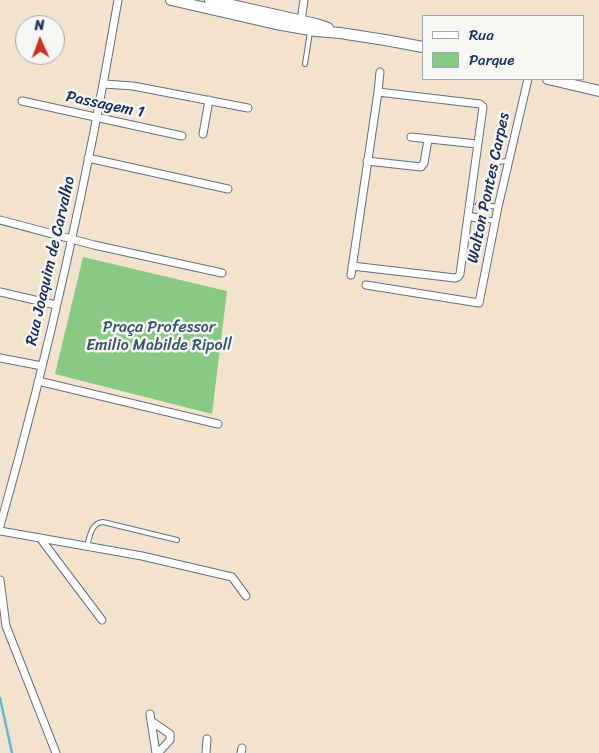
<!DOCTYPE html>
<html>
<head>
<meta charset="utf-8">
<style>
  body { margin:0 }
  #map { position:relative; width:599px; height:753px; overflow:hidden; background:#f4e3cc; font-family:Sriracha,sans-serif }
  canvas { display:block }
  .legend { position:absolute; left:422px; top:15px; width:162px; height:65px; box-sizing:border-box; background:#f6f6f2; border:1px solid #9ea6b7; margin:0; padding:6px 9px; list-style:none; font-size:15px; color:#1b2f5e }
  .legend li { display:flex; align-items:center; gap:10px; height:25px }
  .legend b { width:25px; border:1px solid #9ea6b7 }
  .north { position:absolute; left:15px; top:15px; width:50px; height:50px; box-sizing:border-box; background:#f6f6f2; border:1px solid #9ea6b7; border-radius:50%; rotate:358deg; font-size:14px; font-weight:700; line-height:20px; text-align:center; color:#1b2f5e }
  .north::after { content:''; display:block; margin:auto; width:18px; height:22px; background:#c8321e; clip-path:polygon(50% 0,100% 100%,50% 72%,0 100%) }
</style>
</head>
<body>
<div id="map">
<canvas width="599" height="753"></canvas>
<ul class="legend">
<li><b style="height:6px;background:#fff"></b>Rua</li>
<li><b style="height:14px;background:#88ca83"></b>Parque</li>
</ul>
<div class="north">N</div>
</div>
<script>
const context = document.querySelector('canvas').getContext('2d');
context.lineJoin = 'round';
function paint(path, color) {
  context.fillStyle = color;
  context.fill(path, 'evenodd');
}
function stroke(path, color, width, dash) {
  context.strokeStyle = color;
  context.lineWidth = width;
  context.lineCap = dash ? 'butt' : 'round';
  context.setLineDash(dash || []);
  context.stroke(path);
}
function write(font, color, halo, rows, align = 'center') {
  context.font = font + ' Sriracha,sans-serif';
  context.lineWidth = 5;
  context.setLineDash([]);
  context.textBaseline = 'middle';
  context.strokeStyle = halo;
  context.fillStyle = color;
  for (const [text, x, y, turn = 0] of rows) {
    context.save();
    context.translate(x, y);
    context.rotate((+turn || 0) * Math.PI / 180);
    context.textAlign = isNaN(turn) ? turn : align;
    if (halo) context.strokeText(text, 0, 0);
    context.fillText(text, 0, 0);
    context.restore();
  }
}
const green = new Path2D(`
  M83,257L227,291L212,414L55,374Z`);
const stream = new Path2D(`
  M0,698L12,753`);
const service = new Path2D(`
  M305,64L310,32
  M478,204L498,207
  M487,205L493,165L497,162L508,161
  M477,218L495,221
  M87,546C90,536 91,523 103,522L177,540`);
const minor = new Path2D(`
  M301,21L304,0
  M104,84L133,86L248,108
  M22,101L182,136
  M203,134L209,100
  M411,137L477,144
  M88,158L228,189
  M367,161L421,167L424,163L428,140
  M468,216L477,218
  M0,220L94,245L222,273
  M352,266L455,278L458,277L460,274L483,107L480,104L378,92
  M351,275L378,92L380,72
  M366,285L479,303L498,207L528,79
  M0,292L56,305
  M0,358L42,366
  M38,381L218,424
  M0,526C49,353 88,177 118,0
  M0,531L142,556L232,577L246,596
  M40,538L102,620
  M0,580L6,626L56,753
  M150,714L156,753
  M151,721L170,734V740L158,753
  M206,753L207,739
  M241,753L242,748`);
const secondary = new Path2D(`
  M171,0L276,24L316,31L340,33L385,40L423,47
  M210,0L316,24L328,28
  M548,79L599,91`);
const streetNames = [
  ["Passagem 1",105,105,12],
  ["Walton Pontes Carpes",489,188,-78],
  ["Rua Joaquim de Carvalho",51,261,-77]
];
const parkNames = [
  ["Praça Professor",159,328],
  ["Emilio Mabilde Ripoll",159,346]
];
paint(green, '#88ca83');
stroke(stream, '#60b7dc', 2.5);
stroke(service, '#676e84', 6);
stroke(minor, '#676e84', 9);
stroke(secondary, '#676e84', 12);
stroke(service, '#fff', 4);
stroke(minor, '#fff', 7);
stroke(secondary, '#fff', 10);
write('16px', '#1b2f5e', '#f6f6f2', streetNames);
write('16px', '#365667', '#f6f6f2', parkNames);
</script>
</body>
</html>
